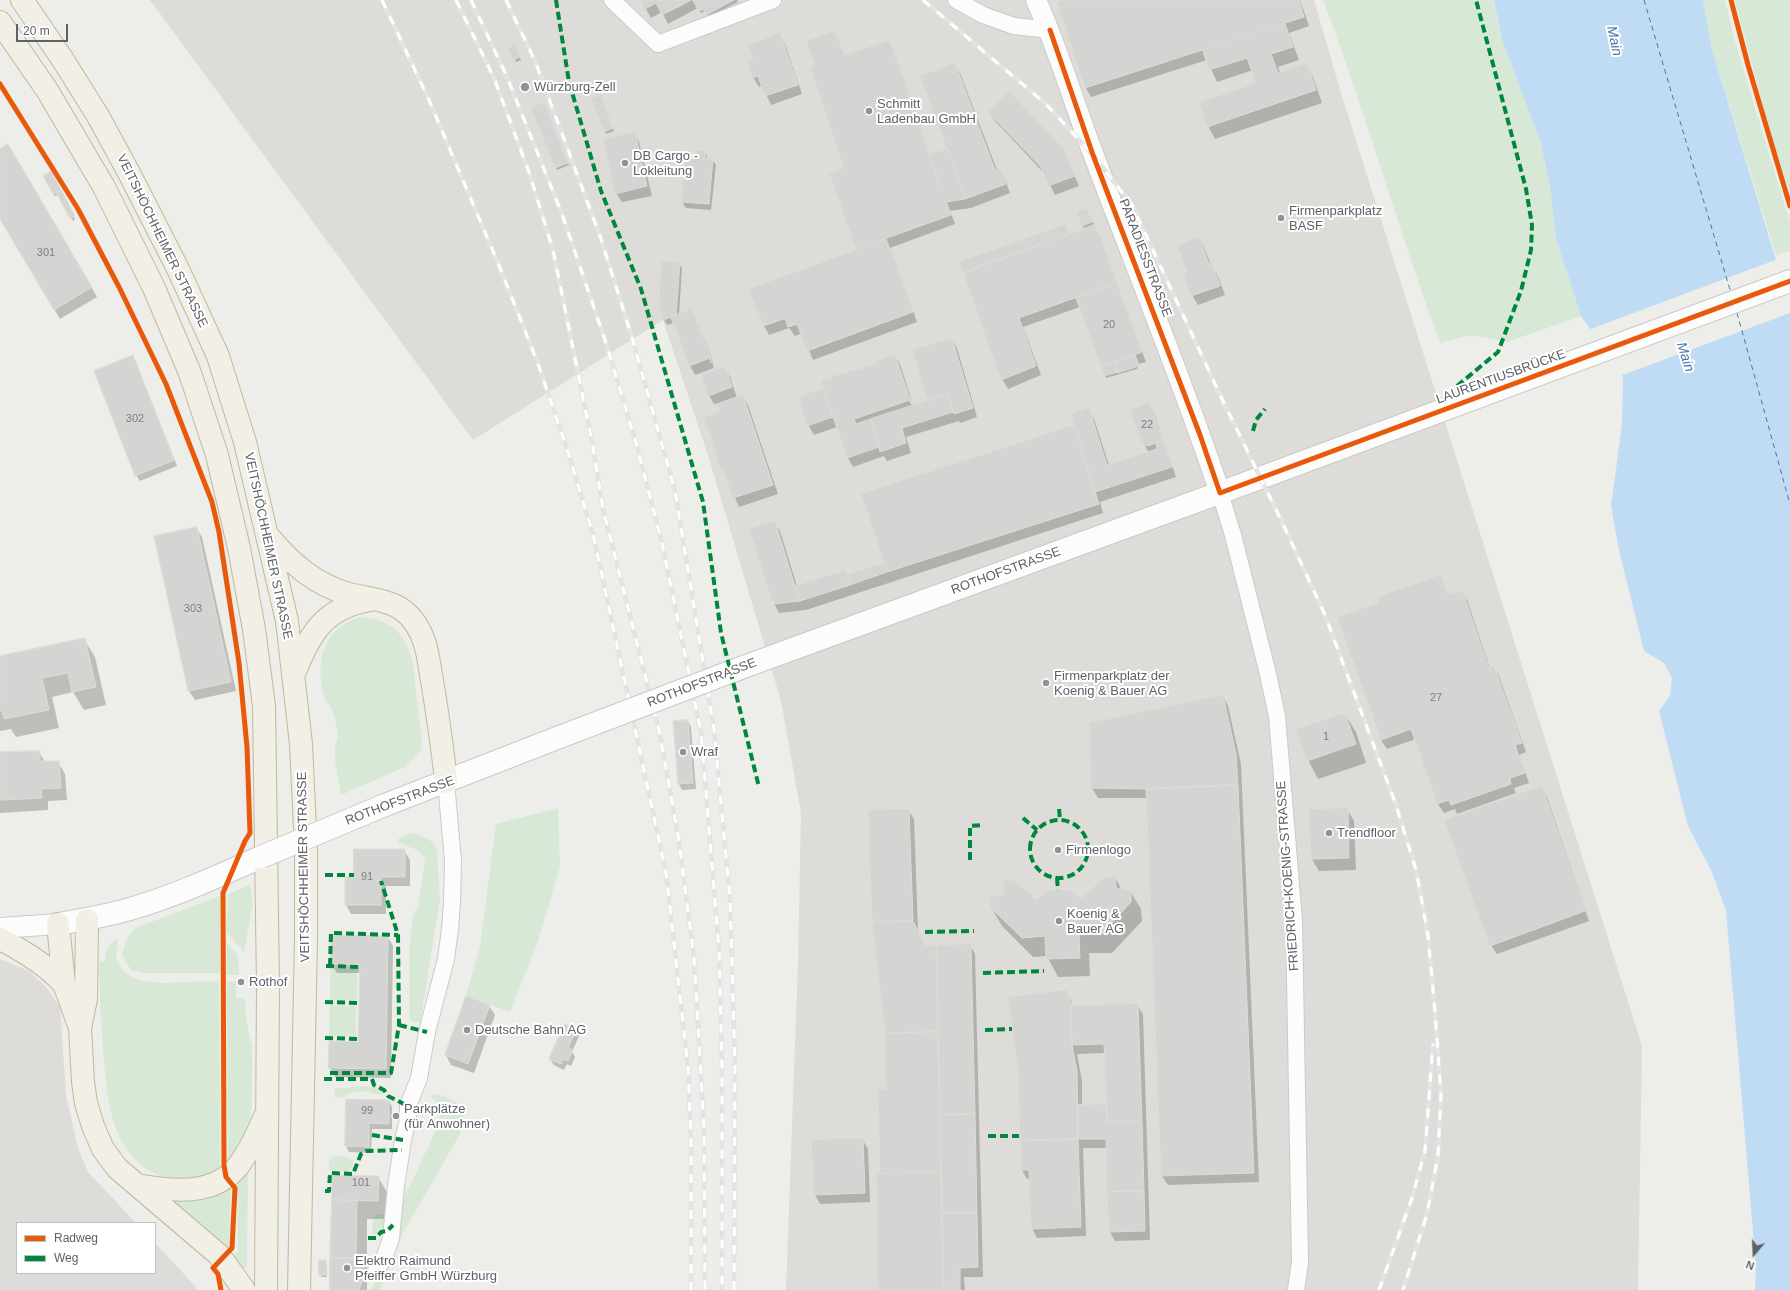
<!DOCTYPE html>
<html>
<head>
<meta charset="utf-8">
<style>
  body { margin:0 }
  #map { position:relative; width:1790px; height:1290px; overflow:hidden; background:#edede9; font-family:Arial,sans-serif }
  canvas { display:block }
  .legend { position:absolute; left:16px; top:1222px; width:140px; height:52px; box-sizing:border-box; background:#fff; border:1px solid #bfc0c2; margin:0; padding:5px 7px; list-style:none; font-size:12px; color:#5e6166 }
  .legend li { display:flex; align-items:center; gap:8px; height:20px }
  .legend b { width:20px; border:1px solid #bfc0c2 }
  .north { position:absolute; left:1734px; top:1234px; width:40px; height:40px; -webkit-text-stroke:3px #fff; paint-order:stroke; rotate:199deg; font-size:11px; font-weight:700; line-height:16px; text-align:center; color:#5e6166 }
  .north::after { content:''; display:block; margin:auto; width:14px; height:18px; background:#5e6166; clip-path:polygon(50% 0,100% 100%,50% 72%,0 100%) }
  .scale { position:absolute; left:16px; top:24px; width:52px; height:18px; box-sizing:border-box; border:2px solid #5e6166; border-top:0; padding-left:5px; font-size:12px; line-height:14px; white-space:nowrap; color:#5e6166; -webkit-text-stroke:3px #fff; paint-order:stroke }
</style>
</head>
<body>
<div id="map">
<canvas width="1790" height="1290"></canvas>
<ul class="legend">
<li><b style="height:5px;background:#e8590c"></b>Radweg</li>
<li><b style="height:5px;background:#00873e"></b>Weg</li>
</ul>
<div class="north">N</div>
<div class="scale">20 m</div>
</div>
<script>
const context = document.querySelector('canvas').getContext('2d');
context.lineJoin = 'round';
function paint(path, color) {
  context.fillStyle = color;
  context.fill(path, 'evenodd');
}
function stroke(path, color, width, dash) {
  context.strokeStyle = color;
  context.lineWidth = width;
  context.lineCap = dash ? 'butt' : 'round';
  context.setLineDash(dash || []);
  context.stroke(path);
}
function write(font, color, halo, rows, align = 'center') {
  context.font = font + ' Arial,sans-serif';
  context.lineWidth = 4;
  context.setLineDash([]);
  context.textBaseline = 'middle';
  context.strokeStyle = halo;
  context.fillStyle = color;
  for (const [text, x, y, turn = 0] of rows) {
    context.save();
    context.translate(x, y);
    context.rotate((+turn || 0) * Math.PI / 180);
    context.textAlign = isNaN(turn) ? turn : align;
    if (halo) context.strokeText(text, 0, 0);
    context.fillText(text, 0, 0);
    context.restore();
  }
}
const industrial = new Path2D(`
  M150,0H1314L1341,93L1642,1046L1638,1290H786L798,964L801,813L781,701L708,455L663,320L473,440Z
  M0,959L29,971L46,987L60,1007L66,1095L78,1148L88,1172L136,1223H17V1273H155V1243L196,1287V1290H0Z`);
const green = new Path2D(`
  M1323,0H1494L1502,40L1540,141L1550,185L1556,239L1581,316L1507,342L1471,335L1440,343C1398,229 1366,113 1323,0Z
  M1703,0H1725L1735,42L1790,223V251L1776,255L1712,50Z
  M1735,0H1790V192L1771,136Z
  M361,617C391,620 402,630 412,658L422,741L420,752L405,767L341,795C339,780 334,764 335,749C335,744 338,739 338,734C337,728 335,714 331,708C330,705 327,704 326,701C313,666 322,627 361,617Z
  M558,808L560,867L536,947L510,1012L466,996L480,947L496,824Z
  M414,833L424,837L432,842L435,846L437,853L440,899L421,1017L420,1022H413L410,1020L409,1012L410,944L413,915L418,908L425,860C420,846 407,849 398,841L399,838L405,835Z
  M250,885L253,903L244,952L226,932L228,894Z
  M220,896V973H143L131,970L122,955L127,938L135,928Z
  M118,938L116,959L125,973L139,980L162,983L219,981L220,1169C199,1181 178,1184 156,1174C109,1152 107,1095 103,1050C101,1021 99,991 99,962L105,961C106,950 108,944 118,938Z
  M227,943L238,955L239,975H227Z
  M330,969H357V1000H330Z
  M236,981V998H245L246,1020L252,1047V1102L248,1128L244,1141L228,1163L227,982Z
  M330,1005L356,1006V1037L329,1036Z
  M354,1086L375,1087L383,1091V1093L380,1095L366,1091L351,1092C346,1096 344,1099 335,1097L334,1090L336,1088H348Z
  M433,1094C446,1095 456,1102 465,1110L460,1134L403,1233L380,1290H370L383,1270L401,1198L411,1184L439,1123L441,1110L438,1104L431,1097Z
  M333,1156H345L353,1160V1165L348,1172L329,1170V1160Z
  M245,1171L248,1173L247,1267L243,1269L234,1255L238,1252L237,1178Z
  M229,1184L231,1189L229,1244L227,1245L191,1216L169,1201L170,1198Z
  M376,1214H382L386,1217V1229L380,1230L375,1235L372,1233L373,1219Z`);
const water = new Path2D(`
  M1494,0H1703L1712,50L1790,306V1290H1755L1756,1268L1726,911L1712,872L1688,826L1659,711L1670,696L1672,678L1664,663L1644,651L1619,550L1611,506L1622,425L1623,377L1581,316L1556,239L1550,185L1540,141L1502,40Z`);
const pier = new Path2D(`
  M1778,259L1790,299V313L1620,376L1588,330Z`);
const shadow = new Path2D(`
  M641,0H737L738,2L708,17L705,11L701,13L698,8L668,24L662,12L651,18Z
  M1067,0H1300L1309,26L1289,33L1299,60L1278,67L1280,73L1306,64L1313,77L1322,103L1215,139L1208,126L1257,84L1253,70L1217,82L1207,60L1091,97L1086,88L1058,3Z
  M835,32L845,56L888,41L893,50L930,155L949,150L955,64L960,73L997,170L1000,169L1005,179L1010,193L971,208L950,211L955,224L890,248L917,322L813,360L802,333L795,336L789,328L769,335L764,326L790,317L857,250L831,174L846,168L817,67Z
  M779,35L785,44L802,94L771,105L762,85L759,87L753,77L754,60Z
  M509,48H516L521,60L516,62Z
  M602,99L614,131L606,134L605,131Z
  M545,106L569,165L557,170L556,167Z
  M989,112L1063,149L1079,186L1055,195L1044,173L995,121Z
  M634,133L639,142L652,196L622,202L616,193Z
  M8,145L97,297L60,319L0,217V150Z
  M705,152L708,159H712L716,165L711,210L686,208L682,202L697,159Z
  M51,173L75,219L73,221L59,194L55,196L44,176Z
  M1087,209L1099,236L1146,362L1138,364L1137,369L1106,378L1080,307L1023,327L1041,375L1008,389L1002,379L964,273L1067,228L1070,235L1085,230L1082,225Z
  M1199,238L1204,247L1211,265L1217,274L1225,295L1198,305L1192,295L1189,273Z
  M679,263L682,269L679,315L691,310L696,319H694L711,363H713L697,319L714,368L695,375L690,366L674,323L667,325L664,319Z
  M952,339L957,348L977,417L960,423L959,421L906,437L911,453L887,461L884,456L853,467L848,458L837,427L814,435L808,425L825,389L895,355L900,364L912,402L909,396L907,397L913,407L929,402Z
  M136,362L177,466L140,481L136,475Z
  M724,368L730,377L737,398L743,396L748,405L778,494L739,507L720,464L705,417L721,412L719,403L714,404L709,395Z
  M1149,404L1154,413L1176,477L1100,502L1103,513L855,594L806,610L779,613L774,603V522L780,531L797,586L845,571L848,576L886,564L863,494L1075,426L1088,410L1094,419L1109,465L1149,453L1143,442Z
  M196,528L202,537L236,691L195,700L189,691L155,537Z
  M1440,576L1449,596L1461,591L1467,600L1490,668L1494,667L1499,676L1526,752L1519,755L1529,783L1514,788L1516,793L1457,814L1455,809L1444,813L1438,804L1416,739L1387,749L1381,740L1380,603Z
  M84,639L95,657L106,705L84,710L73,692L52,697L59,728L16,737L11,729L0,731V657Z
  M1223,696L1228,706L1241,764L1259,1182L1168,1185L1162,1176L1147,798H1098L1092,788L1090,724Z
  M1345,714L1356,732L1366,763L1318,779L1308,760Z
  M688,721L691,727L696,789L682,790L679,784Z
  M39,752L45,762H58L65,774L67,800L48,801V810L0,813V753Z
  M1542,788L1547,797L1589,921L1497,954L1491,945Z
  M1347,809L1354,821L1356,870L1319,871L1312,859Z
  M908,810L914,819L918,931L925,946L970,945L975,954L983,1277H964L965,1290H879L881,1174L879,1090H887Z
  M404,850L410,860V886H386V914H351L346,905L354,878Z
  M1115,877L1122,891H1130L1141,909L1142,921L1112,953H1089L1090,976L1058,977L1047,956L1033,957L1002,926L991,907L1037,901L1081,899Z
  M388,937L393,946L391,1078L335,1077L330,1068L359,1043L361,973H337L331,964Z
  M1067,991L1073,1006L1137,1005L1143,1014L1150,1240L1115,1241L1110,1232L1107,1148H1083L1086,1236L1037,1238L1032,1228L1030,1179H1027L1022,1170ZM1105,1053L1107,1105L1082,1106V1081L1077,1054Z
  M489,1006L495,1015L474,1073L451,1065L446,1055Z
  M576,1030L579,1036L572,1052L575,1057L571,1066L567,1064L564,1070L554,1065L550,1059Z
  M347,1100L389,1101L392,1107V1129H372L371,1153L349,1152L346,1146Z
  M862,1139L868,1149L870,1202L820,1204L815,1195Z
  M333,1176L378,1177L389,1195L388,1219H367V1290H331Z
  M326,1261L327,1277H322L320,1275Z`);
const ferry = new Path2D(`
  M1644,0L1731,293
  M1737,313L1790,504`);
const building = new Path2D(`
  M640,0H677L680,6L662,15L656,3L645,9Z
  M677,0H691L680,6Z
  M693,0H734L706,15L703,9L699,11Z
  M1064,0H1299L1304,17L1085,88L1057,2Z
  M1285,24L1293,47L1271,54L1278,73L1307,63L1316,90L1207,127L1199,102L1256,83L1247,58L1209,70L1203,51Z
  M835,31L844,55L889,40L951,215L856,249L829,173L844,168L810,68L815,66L806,41Z
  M780,33L798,85L765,96L758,76L752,78L747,61L753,59L748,45Z
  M515,44L520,57L513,60L508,48Z
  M955,63L995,170L1000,168L1006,184L965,199L920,76Z
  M1009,91L1064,149L1075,176L1048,186L1041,167L988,112Z
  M601,95L613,128L604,132L591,98Z
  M544,102L568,163L555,168L531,108Z
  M635,132L647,186L615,194L603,139Z
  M8,144L92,287L54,310L0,219V149Z
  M948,149L965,199L945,202L929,154Z
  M696,150L705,151V158H713L709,204L681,202L685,157H696Z
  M51,171L61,190L53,194L43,176Z
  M61,190L75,216L70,219L56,192Z
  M1087,208L1092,222L1081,226L1077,212Z
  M1066,224L1069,234L963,273L959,262Z
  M1094,225L1116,283L1019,318L1036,366L1001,380L963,273Z
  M1199,237L1209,264L1212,263L1220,286L1191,296L1183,274L1187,272L1177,245Z
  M886,239L913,312L807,351L797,324L788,327L785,318L763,326L749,289Z
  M661,261L680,262L676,315L663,320L659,303Z
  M1116,283L1142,352L1101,367L1076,298Z
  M692,309L710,358L689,366L671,317Z
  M952,338L973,408L954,414L948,394L928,401L912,350Z
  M895,354L910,400L854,419L856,424L871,419L879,447L847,458L821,381L832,378V376L877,364L876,361Z
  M133,355L174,460L135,476L94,371Z
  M1135,355L1138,363L1136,367L1117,373L1114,362Z
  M1114,362L1117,372L1104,376L1101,367Z
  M725,367L732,387L708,396L701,374Z
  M824,388L833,417L807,426L798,397Z
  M948,394L953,412L902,428L906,443L880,452L871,419Z
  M743,395L773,485L733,498L704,417L720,411L718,404Z
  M1149,402L1163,440L1148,446L1142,443L1130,410Z
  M1089,408L1107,465L1157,449L1156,443L1163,440L1172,467L1095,492L1071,414Z
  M1074,425L1099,504L887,572L861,494Z
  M775,521L795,586L800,601L773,604L749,529Z
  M197,527L231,682L188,691L154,536Z
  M884,563L887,572L850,585L847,575Z
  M845,570L850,585L800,601L795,586Z
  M1441,575L1448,595L1462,590L1489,668L1494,666L1522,743L1515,745L1525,773L1510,778L1511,784L1451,805L1449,800L1437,804L1411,729L1381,740L1337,617L1379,603L1377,597Z
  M85,638L96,687L72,692L68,673L42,678L49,710L4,719L2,710L0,711V656Z
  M1223,695L1236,754L1238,785L1146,789L1091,788L1089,723Z
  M1345,713L1356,744L1307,761L1296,729Z
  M688,720L693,783L678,784L673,721Z
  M40,751V761H59L61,788L41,789L42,798L0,800V752Z
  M1238,785L1254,1173L1161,1176L1146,789Z
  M1542,786L1585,911L1490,946L1444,820Z
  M1348,808L1349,858L1311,859L1309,809Z
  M909,809L913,921L872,922L868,810Z
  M354,849H405V877H381V905H345V877H353Z
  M1115,876L1116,887L1119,889L1131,890V902L1102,934H1079L1080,958L1046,959L1045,936L1022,938L990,907V896H1000L1004,893L1003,880H1014L1037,900L1047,891L1058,890H1068L1081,898L1105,877Z
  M913,921L925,945H936L938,1032L885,1033L872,922Z
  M331,935L388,936L386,1069L328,1068L329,1041L358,1042L359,1003L360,965L330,964Z
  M971,944L975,1114L940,1115L936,945Z
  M1067,990L1071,1005L1072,1045L1077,1071L1078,1139L1020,1141L1018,1071L1008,997Z
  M466,996L490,1005L468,1064L445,1055Z
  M1138,1004L1142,1121L1107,1122L1104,1044L1072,1045L1071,1005Z
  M565,1024L576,1030L568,1048L573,1050L568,1061L563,1059L561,1064L549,1059Z
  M938,1032L941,1172L880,1173L878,1089H886L885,1033Z
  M346,1099L389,1100V1124L369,1123V1147L345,1146Z
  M1106,1104L1107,1122L1142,1121L1144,1191L1107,1192L1106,1139H1078L1077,1105Z
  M975,1114L977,1213H942L940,1115Z
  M863,1138L865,1193L814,1195L811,1140Z
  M1078,1139L1081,1227L1031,1229L1029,1170H1021L1020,1141Z
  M941,1172L944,1290H878L876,1174Z
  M332,1175L379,1176L378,1201L332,1200Z
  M1144,1191L1145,1231L1109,1232L1107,1192Z
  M332,1200H357L356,1258H330Z
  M942,1213H977L978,1267L960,1268V1290H944Z
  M330,1258L364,1259L363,1278L359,1290H330Z
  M319,1260H326L327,1275H319Z`);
const minor = new Path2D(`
  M612,0L658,44L773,0
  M956,0L983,15L1014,26L1050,30
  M1220,493L1233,535L1268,674L1277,716L1294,921L1300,1262L1296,1290
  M375,1273L385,1256L391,1238L396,1186L403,1140L408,1119V1106L419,1078L427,1032L446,959L450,929L452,903L453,861L446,782`);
const tertiary = new Path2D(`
  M1036,0C1059,51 1074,104 1094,156C1136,268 1182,379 1220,493
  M0,928L58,924`);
const secondary = new Path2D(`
  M738,669L1260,478L1790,281
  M385,805L557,738
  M58,924C82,920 106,916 130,909C175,896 218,876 261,857`);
const trunk = new Path2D(`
  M22,0L63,60L98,116L128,171L177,267L218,356L245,442L287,621L301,744L306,850V938L299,1290
  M0,22L47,90L104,187L154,288L190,373L217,455L239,548L254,629L264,706L268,986L266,1290
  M269,537C291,563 315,585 349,594C365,598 382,599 396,606C410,613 419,627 424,641C429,655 430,672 433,686C438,718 443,750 446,782
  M294,674C310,633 324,608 370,600
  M87,920L86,999L80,1028L83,1082L86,1103L93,1126L103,1149L117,1168L219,1255L244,1290
  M58,924L64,984L80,1028
  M0,939C24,951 46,965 64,984
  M137,1185C172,1191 214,1197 239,1165C250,1150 258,1133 265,1116`);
const rail = new Path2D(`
  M382,0L429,100L498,263L537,361L570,458L594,538L666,873L688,1067L691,1140V1290
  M456,0L494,78L529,172L553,250L593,447L603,509L659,730L679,841L694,958L704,1127L705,1290
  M471,0L507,77L562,214L606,343L636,443L662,543L701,732L719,949L722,1066V1290
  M506,0L535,61L600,236L631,334L675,491L714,729L730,899L735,1065L734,1290
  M923,0L1046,104L1093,155L1132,205L1222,399L1283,524L1325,615L1396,805L1416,870L1422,902L1428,936L1435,1012L1441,1094L1438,1156L1427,1214L1403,1290
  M1379,1290L1412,1198L1425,1151L1433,1044`);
const secondaryBridge = new Path2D(`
  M557,738L738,669
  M261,857L385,805`);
const quiet = new Path2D(`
  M556,0L569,82L601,191L641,289L703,502L721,633L759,787
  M1457,386L1498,352L1521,291L1531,250L1532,225L1526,189L1476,0
  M1253,431L1256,420L1265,409
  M1059,809L1060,819
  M1023,818L1037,830
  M1030 849a29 29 0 1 1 58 0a29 29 0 1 1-58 0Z
  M970,860V826L982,825
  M325,875H354
  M1057,878L1058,890
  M925,932L974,931
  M326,966L360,967
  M330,966L331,933L398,935
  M983,973L1044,971
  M325,1002L359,1003
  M399,1025L427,1032
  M985,1030L1012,1029
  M325,1038L358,1039
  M330,1073H391L399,1025L398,935L381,881
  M324,1079H372L374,1085L384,1090L388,1096L408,1106
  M372,1135L403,1140
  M988,1136H1019
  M325,1191H329L330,1173L353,1174L361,1154L366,1151L402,1150
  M368,1238H376L381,1232L387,1231L393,1225`);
const cycleway = new Path2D(`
  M1731,0L1748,65L1790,206
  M1050,30L1093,155L1200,435L1220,493L1790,281
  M0,84L78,209L119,287L166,384L212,502L219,532L239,663L247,747L250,833L245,841L223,893L224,1165L226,1177L235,1188L232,1248L213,1268L218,1274L221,1290`);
const markers = [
  [525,87,5,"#909294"],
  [869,111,4,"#909294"],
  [625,163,4,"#909294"],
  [1281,218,4,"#909294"],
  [1046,683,4,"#909294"],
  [683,752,4,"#909294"],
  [1329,833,4,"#909294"],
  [1058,850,4,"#909294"],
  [1059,921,4,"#909294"],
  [241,982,4,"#909294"],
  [467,1030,4,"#909294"],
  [396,1116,4,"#909294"],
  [347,1268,4,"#909294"]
];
const numberNames = [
  ["301",46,253],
  ["20",1109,325],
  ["302",135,419],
  ["22",1147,425],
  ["303",193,609],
  ["27",1436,698],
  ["1",1326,737],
  ["91",367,877],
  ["99",367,1111],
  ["101",361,1183]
];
const poiNames = [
  ["Würzburg-Zell",534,87],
  ["Schmitt",877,104],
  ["Ladenbau GmbH",877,119],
  ["DB Cargo -",633,156],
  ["Lokleitung",633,171],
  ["Firmenparkplatz",1289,211],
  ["BASF",1289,226],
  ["Firmenparkplatz der",1054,676],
  ["Koenig & Bauer AG",1054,691],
  ["Wraf",691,752],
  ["Trendfloor",1337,833],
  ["Firmenlogo",1066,850],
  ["Koenig &",1067,914],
  ["Bauer AG",1067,929],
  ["Rothof",249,982],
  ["Deutsche Bahn AG",475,1030],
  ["Parkplätze",404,1109],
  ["(für Anwohner)",404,1124],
  ["Elektro Raimund",355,1261],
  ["Pfeiffer GmbH Würzburg",355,1276]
];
const streetNames = [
  ["VEITSHÖCHHEIMER STRASSE",162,241,64],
  ["PARADIESSTRASSE",1145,258,69],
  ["LAURENTIUSBRÜCKE",1501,377,-20],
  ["VEITSHÖCHHEIMER STRASSE",268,546,78],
  ["ROTHOFSTRASSE",1006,571,-20],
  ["ROTHOFSTRASSE",702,683,-21],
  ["ROTHOFSTRASSE",400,801,-21],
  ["VEITSHÖCHHEIMER STRASSE",304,867,-91],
  ["FRIEDRICH-KOENIG-STRASSE",1288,876,-94]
];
const waterNames = [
  ["Main",1614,41,78],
  ["Main",1685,357,73]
];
paint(industrial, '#dddcd9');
paint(green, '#d7e9d6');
paint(water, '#c0dcf5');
paint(pier, '#edede9');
paint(shadow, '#0003');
stroke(ferry, '#4975ac', 1, [5, 4]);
paint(building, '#d4d4d2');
stroke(building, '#dcdcd8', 1);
stroke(minor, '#cacbca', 18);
stroke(tertiary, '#cacbca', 22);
stroke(secondary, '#c9c9c9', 24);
stroke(trunk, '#c3b898', 24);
stroke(minor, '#fcfcfc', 16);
stroke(tertiary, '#fcfcfc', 20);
stroke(secondary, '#fcfcfc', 22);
stroke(trunk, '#f1efe6', 22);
stroke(rail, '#e3e3e3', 4.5);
stroke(rail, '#fff', 3, [9]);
stroke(secondaryBridge, '#c9c9c9', 24, []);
stroke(secondaryBridge, '#fcfcfc', 22);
stroke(quiet, '#00873e', 4, [8, 4]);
stroke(cycleway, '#e8590c', 5);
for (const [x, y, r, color] of markers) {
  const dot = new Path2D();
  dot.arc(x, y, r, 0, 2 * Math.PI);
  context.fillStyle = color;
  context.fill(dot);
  stroke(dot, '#fff', 1.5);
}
write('11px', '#7d7f82', null, numberNames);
write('13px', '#5e6166', '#fff', poiNames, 'left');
write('13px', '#5e6166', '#fff', streetNames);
write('italic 14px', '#4975ac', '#fff', waterNames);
</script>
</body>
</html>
